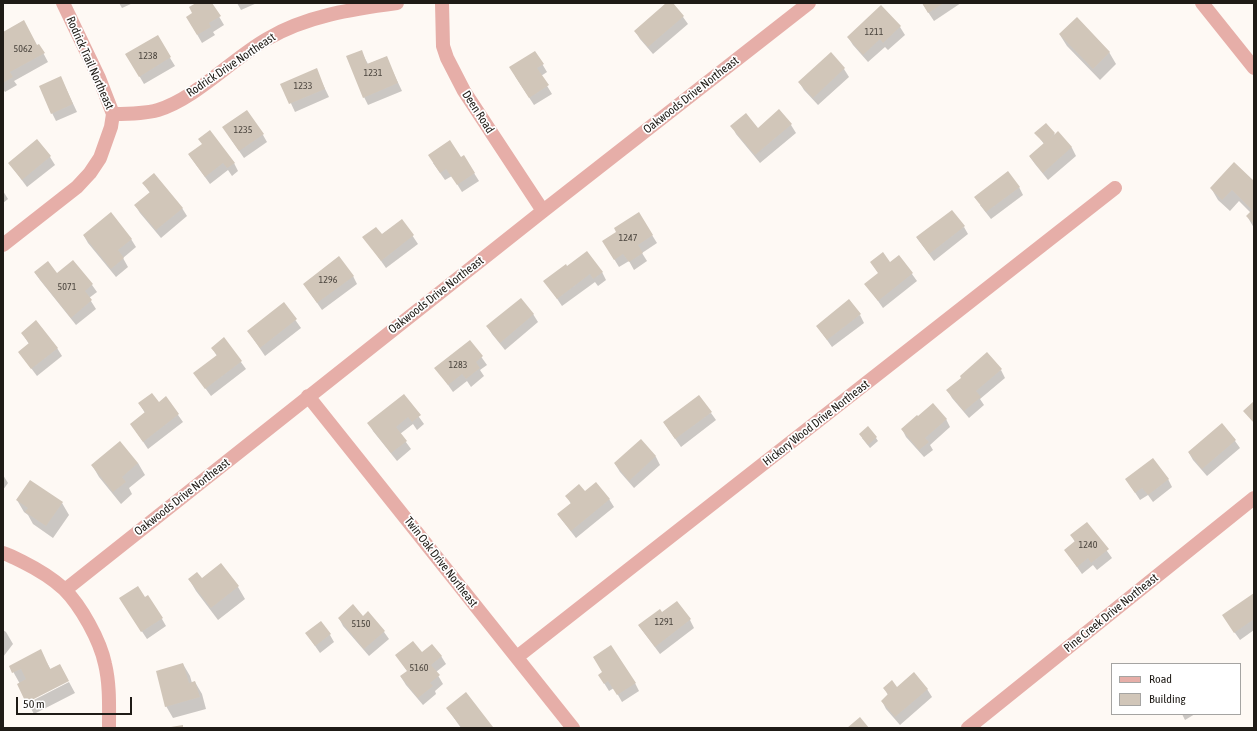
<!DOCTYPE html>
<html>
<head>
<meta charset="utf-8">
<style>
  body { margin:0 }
  #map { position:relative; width:1257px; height:731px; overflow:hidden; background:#fef9f4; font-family:"Asap Condensed",sans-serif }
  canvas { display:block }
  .frame { position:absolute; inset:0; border:4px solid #1f1b16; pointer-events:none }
  .legend { position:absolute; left:1111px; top:663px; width:130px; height:52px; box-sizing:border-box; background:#fff; border:1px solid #a5a4a2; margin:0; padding:5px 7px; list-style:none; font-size:12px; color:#1f1b16 }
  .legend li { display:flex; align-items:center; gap:8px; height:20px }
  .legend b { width:20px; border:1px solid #a5a4a2 }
  .scale { position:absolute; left:16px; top:697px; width:116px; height:18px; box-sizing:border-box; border:2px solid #1f1b16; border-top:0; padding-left:5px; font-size:12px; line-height:14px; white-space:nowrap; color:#1f1b16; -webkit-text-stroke:3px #fff; paint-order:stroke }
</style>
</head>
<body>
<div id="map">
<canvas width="1257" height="731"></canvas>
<div class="frame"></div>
<ul class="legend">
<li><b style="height:5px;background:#e6aea8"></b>Road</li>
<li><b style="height:11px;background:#d1c6b9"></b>Building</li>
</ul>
<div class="scale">50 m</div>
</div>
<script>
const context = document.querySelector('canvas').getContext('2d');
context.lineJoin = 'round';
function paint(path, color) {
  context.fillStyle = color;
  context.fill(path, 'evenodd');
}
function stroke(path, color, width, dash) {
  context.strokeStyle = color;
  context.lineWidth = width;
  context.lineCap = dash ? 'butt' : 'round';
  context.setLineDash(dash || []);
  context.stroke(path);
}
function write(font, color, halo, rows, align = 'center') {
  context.font = font + ' "Asap Condensed",sans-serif';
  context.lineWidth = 3.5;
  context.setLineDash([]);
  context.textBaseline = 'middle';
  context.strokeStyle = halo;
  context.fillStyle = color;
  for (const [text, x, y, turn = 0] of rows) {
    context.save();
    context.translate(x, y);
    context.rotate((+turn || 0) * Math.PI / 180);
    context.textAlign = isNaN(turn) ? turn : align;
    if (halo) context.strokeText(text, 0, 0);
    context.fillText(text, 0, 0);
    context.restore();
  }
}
const shadow = new Path2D(`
  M119,3H133L122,8Z
  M198,3H211L224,25L213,32L215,35L202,43L187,17L194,13Z
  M237,3H257L241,10Z
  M668,3H672L683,17L688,24L653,54L640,39L635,31Z
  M922,3H961L934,21Z
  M881,6L900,27L905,35L888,50L885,47L868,62L853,45L848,37Z
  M23,21L37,46L39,45L48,62L14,81L17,85L5,92L3,89V62L5,61L3,57V33Z
  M1060,35L1109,52L1116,64L1100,80L1067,46Z
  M157,37L175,66L144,84L127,55Z
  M361,51L368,64L386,57L402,91L368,105L364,97Z
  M535,52L547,72L541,76L552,94L534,105L515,76Z
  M831,54L844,69L849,77L818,105L804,90L799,82Z
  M316,70L329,97L295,112L282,84Z
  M61,78L77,112L56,121L52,113Z
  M779,111L791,125L796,133L760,163L736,134L732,126L758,129Z
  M1058,132L1072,148L1076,156L1048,180L1035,164L1030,157L1044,144L1036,133L1054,134L1055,135Z
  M228,135H263L267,142L244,158Z
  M37,141L50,157L55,165L27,187L9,163Z
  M189,155L234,163L238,171L232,176L228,170L210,184Z
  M460,158L474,173L479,181L462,192L452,176L445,180L433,163Z
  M143,183L182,208L187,216L161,238L140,213L135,205L150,193Z
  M1254,183V228L1247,216L1251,213L1239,201L1230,211L1218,200L1211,188Z
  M1019,187L1023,195L991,219L980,205Z
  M3,191L8,199L3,203Z
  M402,220L418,244L386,268L364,237L381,235Z
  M964,227L968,234L934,261L917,238Z
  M652,235L657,243L642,253L647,261L634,270L629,261L619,267L608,249Z
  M84,236L131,239L136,247L123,258L128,267L116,277L88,243Z
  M899,256L917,281L883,308L866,284L879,274L871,262L890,263Z
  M567,267L602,272L606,280L598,286L595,282L562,306L545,281Z
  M35,273L57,274L92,285L97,292L89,298L96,309L76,325L40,280Z
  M353,276L357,284L322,310L304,284Z
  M521,299L533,314L538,322L505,350L492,334L488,327Z
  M284,304L301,328L265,356L248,331Z
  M860,315L864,323L832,347L817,326Z
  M22,333L57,348L62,356L37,376L19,352L29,344Z
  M224,339L246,369L211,396L194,373L217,356L212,348Z
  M470,341L487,365L480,370L484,376L471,387L467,381L453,392L436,368Z
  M1001,370L1005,378L980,399L984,405L969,418L952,398L948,391Z
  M404,396L424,424L417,430L413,424L400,434L411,449L397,461L373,431L369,423Z
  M166,398L183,422L148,449L131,424L145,413L139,403H158Z
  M711,413L716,420L681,447L664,423Z
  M946,419L950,427L930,445L933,450L924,457L906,437L902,429Z
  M1222,425L1235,441L1240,448L1207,476L1193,460L1189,453Z
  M862,438H876L878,441L870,448Z
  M641,441L656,457L660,465L634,488L620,472L615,464Z
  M138,463L145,475L129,488L132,494L121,504L99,477L92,465Z
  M3,475L8,483L3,490Z
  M1126,479H1168L1172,487L1153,502L1148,495L1140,500Z
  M585,493L609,499L614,507L576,538L558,515L571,504L567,496Z
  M17,500L62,503L69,515L53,538L33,524L28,515L24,512Z
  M1087,523L1112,558L1097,570L1093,565L1082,574L1065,550L1075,542L1071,535Z
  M221,564L238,587L245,599L218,620L196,591L189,579H202Z
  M1254,594V630L1240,640L1228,623Z
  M145,599L162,619L166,626L147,639L125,606Z
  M662,613L690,620L694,628L660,654L639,626Z
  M363,617L384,632L389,639L369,656L343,626L339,618Z
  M3,630L6,632L13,644L3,657Z
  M306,633L330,635L334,642L320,653Z
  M422,654L441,656L446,664L436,672L443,684L435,691L436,694L423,705L406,685L401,677L408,672L396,655Z
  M47,663L51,670L60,665L68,680L27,701L20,684L10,666Z
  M183,664L190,676L192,683L195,682L202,694L206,709L173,718L166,706Z
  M599,675L635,683L639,691L622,702L614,688L609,691Z
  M69,682L75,693L34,714L28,703Z
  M884,688L927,689L932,697L900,725L886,709L882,701L888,695Z
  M465,694L493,728H461L447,708Z
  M1182,714H1195L1185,720Z`);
const building = new Path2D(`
  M196,3H212L221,16L209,23L211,27L197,35L186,17L192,13L189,7Z
  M666,3H673L684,16L648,47L634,31Z
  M922,3H944L928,13Z
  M881,5L901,26L883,43L880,39L863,55L847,37Z
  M1077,17L1110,52L1093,69L1059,34Z
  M24,20L37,45L39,44L45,53L10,72L13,77L3,83V61H4L3,32Z
  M158,35L171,57L139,77L125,54Z
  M362,50L367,64L387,56L398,83L363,98L346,56Z
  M535,51L544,64L537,68L549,85L529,98L509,67Z
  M831,52L845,68L813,98L798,82Z
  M317,68L325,89L289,104L280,84Z
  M61,76L73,104L51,114L39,86Z
  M779,109L792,124L755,155L730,126L746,113L758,128Z
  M247,110L264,134L239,151L222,127Z
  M1046,123L1055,133L1050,139L1058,131L1072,147L1043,173L1029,156L1044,143L1034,133Z
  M210,130L235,163L227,168L223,163L205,177L188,154L202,144L198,139Z
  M37,139L51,156L22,180L8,163Z
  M450,140L461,157L464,155L475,173L457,185L446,169L440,173L428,155Z
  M1234,162L1254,181V224L1246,216L1252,210L1232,190L1222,200L1210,188Z
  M1008,171L1020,187L986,212L974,197Z
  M154,173L183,208L156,230L134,205L150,192L142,183Z
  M952,210L965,226L929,254L916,237Z
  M111,212L132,239L118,250L124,258L111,269L83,235Z
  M639,212L653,235L638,245L643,253L629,262L623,254L614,260L602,241L616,232L614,228Z
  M402,219L414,235L381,261L362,237L376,227L382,234Z
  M587,251L603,272L593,279L590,274L557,299L543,281L566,264L567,266Z
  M883,252L890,262L899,255L913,273L878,301L864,284L878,273L870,262Z
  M339,256L354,276L317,303L303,284Z
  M73,260L93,284L85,291L92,300L71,318L34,272L48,261L57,273Z
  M521,298L534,314L500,343L486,326Z
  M849,299L861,314L827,340L816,326Z
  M284,302L297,319L260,348L247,331Z
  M36,320L58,348L31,369L18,352L29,343L21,333Z
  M224,337L242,361L205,389L193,373L217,355L211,348Z
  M470,340L483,356L476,362L480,368L466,379L462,374L448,385L434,368Z
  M987,352L1002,369L976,391L981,397L964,411L946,390L961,378L960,376Z
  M152,393L159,402L166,396L179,414L143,442L130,424L145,412L138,403Z
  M404,394L421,415L412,422L408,417L396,427L407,441L391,453L367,423Z
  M699,395L712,412L675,439L663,422Z
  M1254,401V423L1243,411Z
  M933,403L947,419L925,438L929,442L919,450L901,429L917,415L918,416Z
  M1222,423L1236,440L1202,469L1188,452Z
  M868,426L877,437L868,445L859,434Z
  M641,439L656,456L629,481L614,463Z
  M120,441L138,463L122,477L126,482L113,492L91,465Z
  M1153,458L1169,479L1148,495L1142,488L1135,493L1125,479Z
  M30,480L63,502L46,526L25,512L28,508L16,500Z
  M596,482L610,499L571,531L557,514L571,503L565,496L579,484L585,491Z
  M1087,522L1109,549L1091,563L1088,558L1077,567L1064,550L1075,541L1070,535Z
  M221,563L239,586L211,608L188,579L197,572L202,578Z
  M138,586L145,597L148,595L163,618L141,632L119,598Z
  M1254,593V619L1234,633L1222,615Z
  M677,601L691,619L655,647L638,625L660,609L662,612Z
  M353,604L363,616L368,611L385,631L364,649L338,618Z
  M321,621L331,634L315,646L305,633Z
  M413,641L422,652L432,644L442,656L431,665L440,675L430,683L433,686L418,698L400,676L407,671L395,655Z
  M611,645L636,683L617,695L608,681L604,684L598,675L602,672L593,657Z
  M41,649L50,669L60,664L69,681L26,703L17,684L26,679L21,669L12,673L9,666Z
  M183,663L189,683L195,681L200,697L165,707L156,671Z
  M914,672L928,689L895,717L881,701L888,694L883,688L892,680L897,687Z
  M466,692L493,727L491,728H462L446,708Z
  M860,717L869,728H847Z
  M183,725V728H171V727Z`);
const minor = new Path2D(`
  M442,3L443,46L447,58L464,91L543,211
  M1202,3L1254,68
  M113,114C128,114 144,114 158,110C195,99 232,59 267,39C306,16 352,9 397,3
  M3,245L77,187L90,173L100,158L111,127L113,114L99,78L63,3
  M308,396L573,728
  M3,553C10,555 16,559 23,562C37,569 52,578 64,589C81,606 100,640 105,664C110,685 109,706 109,728
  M65,590L543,211L809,3
  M517,657L1115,188
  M968,728L1254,498`);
const numberNames = [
  ["1211",874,32],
  ["5062",23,49],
  ["1238",148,56],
  ["1231",373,73],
  ["1233",303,86],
  ["1235",243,130],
  ["1247",628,238],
  ["1296",328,280],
  ["5071",67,287],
  ["1283",458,365],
  ["1240",1088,545],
  ["1291",664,622],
  ["5150",361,624],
  ["5160",419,668]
];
const streetNames = [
  ["Rodrick Trail Northeast",90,63,66],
  ["Rodrick Drive Northeast",231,65,-34],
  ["Oakwoods Drive Northeast",691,95,-38],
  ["Deen Road",478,112,57],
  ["Oakwoods Drive Northeast",436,295,-38],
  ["Hickory Wood Drive Northeast",816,423,-38],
  ["Oakwoods Drive Northeast",182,497,-38],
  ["Twin Oak Drive Northeast",441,562,52],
  ["Pine Creek Drive Northeast",1111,613,-39]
];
paint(shadow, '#0003');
paint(building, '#d1c6b9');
stroke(minor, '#e6aea8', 14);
write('10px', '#4c463f', null, numberNames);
write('12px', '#1f1b16', '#fff', streetNames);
</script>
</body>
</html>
